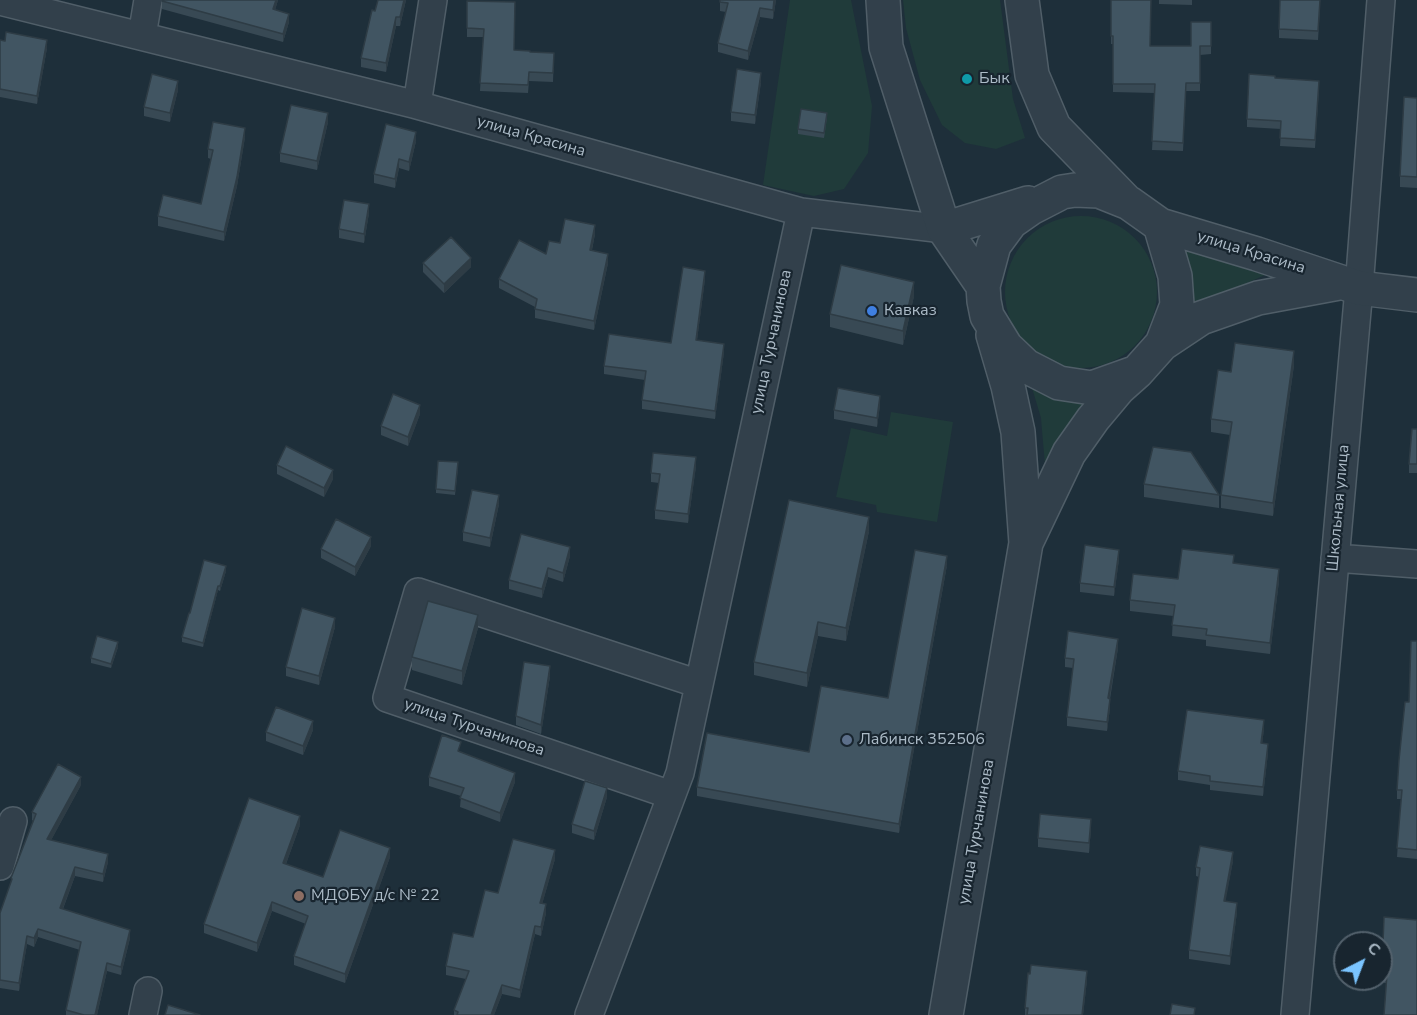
<!DOCTYPE html>
<html>
<head>
<meta charset="utf-8">
<style>
  body { margin:0 }
  #map { position:relative; width:1417px; height:1015px; overflow:hidden; background:#1e2f3a; font-family:"Nunito Sans",sans-serif }
  canvas { display:block }
  .north { position:absolute; left:1333px; top:931px; width:60px; height:60px; box-sizing:border-box; background:#18252f; border:2px solid #53616c; border-radius:50%; rotate:42deg; font-size:16px; font-weight:700; line-height:24px; text-align:center; color:#acbbc7 }
  .north::after { content:''; display:block; margin:auto; width:21px; height:27px; background:#7ac4ff; clip-path:polygon(50% 0,100% 100%,50% 72%,0 100%) }
</style>
</head>
<body>
<div id="map">
<canvas width="1417" height="1015"></canvas>
<div class="north">С</div>
</div>
<script>
const context = document.querySelector('canvas').getContext('2d');
context.lineJoin = 'round';
function paint(path, color) {
  context.fillStyle = color;
  context.fill(path, 'evenodd');
}
function stroke(path, color, width, dash) {
  context.strokeStyle = color;
  context.lineWidth = width;
  context.lineCap = dash ? 'butt' : 'round';
  context.setLineDash(dash || []);
  context.stroke(path);
}
function write(font, color, halo, rows, align = 'center') {
  context.font = font + ' "Nunito Sans",sans-serif';
  context.lineWidth = 4.5;
  context.setLineDash([]);
  context.textBaseline = 'middle';
  context.strokeStyle = halo;
  context.fillStyle = color;
  for (const [text, x, y, turn = 0] of rows) {
    context.save();
    context.translate(x, y);
    context.rotate((+turn || 0) * Math.PI / 180);
    context.textAlign = isNaN(turn) ? turn : align;
    if (halo) context.strokeText(text, 0, 0);
    context.fillText(text, 0, 0);
    context.restore();
  }
}
const green = new Path2D(`
  M790,0H851L872,106L868,153L844,189L814,196L763,185Z
  M903,0H1000L1013,99L1025,138L996,149L965,143L942,125L920,80L906,28Z
  M1005 292a76 76 0 1 1 152 0a76 76 0 1 1-152 0Z
  M1178,246L1265,275L1182,312Z
  M1032,388L1058,398L1086,404L1045,465L1041,418Z
  M891,412L953,422L937,522L877,512L876,505L836,497L851,428L887,436Z`);
const minor = new Path2D(`
  M0,1L417,105L801,212L944,229
  M142,36L148,0
  M417,105L433,0
  M1335,558L1417,564
  M671,795L387,698L418,592L699,684
  M0,866L13,821
  M143,1015L148,991
  M589,1015L680,773L801,212
  M1295,1015L1359,288L1381,0`);
const tertiary = new Path2D(`
  M883,0L886,47L944,229L983,286
  M1022,0L1032,75L1054,127L1125,200
  M1160,225L1257,254L1359,288L1417,295
  M944,229L1028,203
  M1162,344L1201,318L1258,298L1339,283
  M1026,543L1069,453L1093,419L1119,388L1137,372L1162,344L1177,305L1175,276L1160,225L1129,203L1099,191L1075,190L1062,192L1031,208L1011,222L994,245L983,286L984,301L987,316L1006,347L1026,366L1059,383L1092,388L1137,372
  M946,1015L1026,543L1018,432L1008,386L993,335`);
const wall = new Path2D(`
  M162,0H278L275,10L289,22L283,42L162,9Z
  M378,0H406L400,26H396L386,72L361,67V58Z
  M720,0H776L773,19L760,17L748,60L718,52V43L726,12L720,11Z
  M1111,0L1151,46H1191L1211,22V54L1200,55V91H1186L1183,151L1152,150L1155,93L1113,92V44H1111Z
  M1159,0H1192V5L1159,4Z
  M467,1L514,50L530,52L554,53L553,82L529,81L528,93L480,91L483,37H467Z
  M1320,7L1318,40L1279,38V29Z
  M0,40L47,48L37,104L0,97Z
  M1275,78L1319,89L1315,148L1280,146L1281,129L1247,127V119Z
  M761,82L755,124L731,121V112Z
  M178,90L170,122L144,116V107Z
  M1417,98V188L1400,187V176Z
  M827,118L824,138L798,134V129Z
  M328,122L317,170L280,162V153Z
  M245,137L237,186L224,241L158,226V216L201,204L211,159L208,158V149Z
  M416,141L409,171L399,168L395,188L374,183V174Z
  M369,213L364,243L339,238V229Z
  M595,234L592,250L608,263L594,330L535,318V307L499,288V279L546,254L560,243Z
  M423,263L471,267L444,293L423,272Z
  M705,279L697,340L724,352L715,419L642,409V400L645,380L604,374V366L671,343Z
  M914,296L903,345L830,327V314Z
  M1294,365L1273,516L1221,508V495L1230,435L1211,432V419L1231,372Z
  M880,405L877,427L834,419V410Z
  M420,414L408,446L381,435V426Z
  M1417,429V473H1409V464Z
  M277,465L333,479L324,497L277,474Z
  M696,466L688,523L655,519V510L659,483L651,482V473Z
  M458,467L455,495L436,493V489Z
  M1144,484L1219,495V508L1144,497Z
  M499,504L490,547L463,541V532Z
  M869,531L846,641L818,636L807,687L754,675V662Z
  M371,546L355,576L321,558V549Z
  M570,556L563,582L548,577L542,598L509,589V580Z
  M1119,559L1114,596L1080,592V583Z
  M1234,564L1279,581L1270,654L1206,646V640L1172,636L1173,616L1130,611V600L1178,579Z
  M947,565L899,833L697,796V787L809,752L888,698Z
  M226,571L220,591L218,590L203,647L182,642V637L190,613Z
  M335,627L319,685L286,676V667Z
  M478,628L462,685L412,670V657Z
  M1417,641V859L1397,857L1401,799H1397V790Z
  M118,647L111,668L91,663V658Z
  M1118,648L1110,699V708L1107,731L1067,726V717L1073,668L1065,667V658Z
  M550,676L541,734L516,725V716Z
  M1264,729L1262,744L1268,753L1263,796L1210,790V785L1178,780V771Z
  M313,730L303,755L266,741V732Z
  M461,751L460,752L515,782L500,822L460,807L461,796L429,786V777Z
  M81,785L51,840L108,862L103,882L75,876L63,909L130,938L121,975L107,971L97,1015H66V1010L80,950L38,937L34,947L27,944L19,991L0,988V913L11,882V878L33,821L32,820V812Z
  M607,797L594,840L572,833V824Z
  M300,825L286,864L323,877L390,857L345,983L294,965V956L306,924L272,911L257,952L204,933V924Z
  M1091,828L1089,853L1038,847V838Z
  M555,859L542,904L546,913L541,936L535,934L520,998L502,994L494,1015H454V1010L466,979L446,975V966L473,937L498,893Z
  M1233,861L1225,901L1237,912L1230,965L1189,959V950L1199,877L1196,876V867Z
  M1417,920L1386,983H1384L1385,952H1383V943Z
  M1087,980L1083,1015H1025V1008Z`);
const shadedWall = new Path2D(`
  M276,0H278L273,17V9Z
  M404,0H406L400,26V17Z
  M774,0H776L773,19V10Z
  M760,8V17L748,60V51Z
  M289,14V22L283,42V34Z
  M396,17V26L386,72V63Z
  M47,40V48L37,104V96Z
  M761,73V82L755,124V115Z
  M178,81V90L170,122V113Z
  M328,113V122L317,170V161Z
  M245,128V137L237,186L224,241V232Z
  M416,132V141L409,171V162Z
  M399,159V168L395,188V179Z
  M369,204V213L364,243V234Z
  M595,225V234L590,259V250Z
  M608,254V263L594,330V321Z
  M471,258V267L444,293V284Z
  M705,271V279L696,348V340Z
  M914,282V296L903,345V331Z
  M724,344V352L715,419V411Z
  M1294,351V365L1273,516V503Z
  M880,396V405L877,427V418Z
  M420,405V414L408,446V437Z
  M696,457V466L688,523V514Z
  M333,470V479L324,497V488Z
  M499,495V504L490,547V538Z
  M869,517V531L846,641V628Z
  M371,537V546L355,576V567Z
  M570,547V556L563,582V573Z
  M1119,550V559L1114,596V587Z
  M947,556V565L899,833V824Z
  M226,566V571L220,591V586Z
  M548,568V577L542,598V589Z
  M1279,569V581L1270,654V643Z
  M218,586V590L203,647V643Z
  M478,615V628L462,685V671Z
  M335,618V627L319,685V676Z
  M818,622V636L807,687V673Z
  M1118,639V648L1108,707V698Z
  M118,642V647L111,668V664Z
  M550,666V676L541,734V725Z
  M1110,699V708L1107,731V722Z
  M1264,720V729L1261,752V743Z
  M313,721V730L303,755V746Z
  M1268,744V753L1263,796V787Z
  M515,773V782L500,822V813Z
  M81,777V785L47,848V839Z
  M607,788V797L594,840V831Z
  M300,816V825L283,872V863Z
  M1091,819V828L1089,853V843Z
  M390,848V857L345,983V974Z
  M555,850V859L540,912V903Z
  M1233,852V861L1224,910V901Z
  M108,854V862L103,882V874Z
  M75,867V876L60,916V908Z
  M272,902V911L257,952V943Z
  M1237,903V912L1230,965V956Z
  M546,904V913L541,936V927Z
  M535,926V934L520,998V990Z
  M38,929V937L34,947V938Z
  M130,930V938L121,975V967Z
  M27,936V944L19,991V983Z
  M107,963V971L97,1015H95Z
  M1087,971V980L1083,1015H1082Z
  M502,985V994L494,1015H491Z`);
const building = new Path2D(`
  M162,0H276L273,9L289,14L283,34L162,1Z
  M378,0H404L400,17H396L386,63L361,58L372,10L375,11Z
  M720,0H774L773,10L760,8L748,51L718,43L728,3L720,2Z
  M1111,0H1151L1150,46H1191V22H1211V46H1200V83H1186L1183,143L1152,141L1155,84H1113V36H1111Z
  M1280,0H1320L1318,31L1279,29Z
  M467,1L515,2L514,50L530,51V52L554,53L553,73L529,72L528,85L480,83L484,29L467,28Z
  M6,32L47,40L37,96L0,89V40L5,41Z
  M737,69L761,73L755,115L731,112Z
  M152,74L178,81L170,113L144,107Z
  M1249,74L1275,76V78L1319,81L1315,140L1280,138L1281,121L1247,119Z
  M1404,97L1417,98V177L1400,176Z
  M291,105L328,113L317,161L280,153Z
  M801,109L827,113L824,133L798,129Z
  M213,122L245,128L237,177L224,232L158,216L163,195L201,204L213,150L208,149Z
  M386,124L416,132L409,162L399,159L395,179L374,174Z
  M344,200L369,204L364,234L339,229Z
  M565,219L595,225L590,250L608,254L594,321L535,309L537,299L499,279L519,240L546,254L549,241L560,243Z
  M451,237L471,258L444,284L423,263Z
  M841,265L914,282L903,331L830,314Z
  M683,267L705,271L696,340L724,344L715,411L642,400L646,371L604,366L609,334L671,343Z
  M1235,343L1294,351L1273,503L1221,495L1232,422L1211,419L1218,370L1231,372Z
  M838,388L880,396L877,418L834,410Z
  M393,394L420,405L408,437L381,426Z
  M1412,429H1417V464H1409Z
  M286,446L333,470L324,488L277,465Z
  M1153,447L1191,452L1219,495L1144,484Z
  M653,453L696,457L688,514L655,510L660,474L651,473Z
  M438,461L458,462L455,491L436,489Z
  M472,490L499,495L490,538L463,532Z
  M789,500L869,517L846,628L818,622L807,673L754,662Z
  M336,519L371,537L355,567L321,549Z
  M521,534L570,547L563,573L548,568L542,589L509,580Z
  M1085,545L1119,550L1114,587L1080,583Z
  M1182,549L1234,555L1233,563L1279,569L1270,643L1206,635L1207,629L1172,625L1175,605L1130,600L1133,574L1178,579Z
  M915,550L947,556L899,824L697,787L707,733L809,752L821,686L888,698Z
  M204,560L226,566L220,586H218L203,643L182,637L189,613H190Z
  M428,601L478,615L462,671L412,657Z
  M302,608L335,618L319,676L286,667Z
  M1068,631L1118,639L1108,698L1110,699L1107,722L1067,717L1074,659L1065,658Z
  M97,636L118,642L111,664L91,658Z
  M1411,641H1417V850L1397,848L1402,790H1397L1399,760L1405,702H1409Z
  M524,662L550,666L541,725L516,716Z
  M276,707L313,721L303,746L266,732Z
  M1187,710L1264,720L1261,743L1268,744L1263,787L1210,781V776L1178,771Z
  M442,735L461,742L458,751L515,773L500,813L460,798L464,788L429,777Z
  M58,764L81,777L47,839L108,854L103,874L75,867L60,908L130,930L121,967L107,963L95,1015H84L66,1010L81,942L38,929L34,938L27,936L19,983L0,980V913L12,879L11,878L36,814L32,812Z
  M585,781L607,788L594,831L572,824Z
  M249,798L300,816L283,863L323,877L340,830L390,848L345,974L294,956L308,916L272,902L257,943L204,924Z
  M1040,814L1091,819L1089,843L1038,838Z
  M513,839L555,850L540,903L546,904L541,927L535,926L520,990L502,985L491,1015H457L458,1012L454,1010L469,971L446,966L453,933L473,937L485,890L498,893Z
  M1200,846L1233,852L1224,901L1237,903L1230,956L1189,950L1200,868L1196,867Z
  M1384,917L1417,920V1015H1384L1387,974H1384L1385,943H1383Z
  M1031,965L1087,971L1082,1015H1027L1028,1008H1025L1028,973L1030,974Z
  M1172,1004L1195,1008L1194,1015H1170Z
  M168,1005L200,1015H165Z`);
const markers = [
  [967,79,6,"#0f9aa8"],
  [872,311,6,"#3f7fe0"],
  [847,740,6,"#5c6f8a"],
  [299,896,6,"#8d6e63"]
];
const poiNames = [
  ["Бык",979,79],
  ["Кавказ",884,311],
  ["Лабинск 352506",859,740],
  ["МДОБУ д/с № 22",311,896]
];
const streetNames = [
  ["улица Красина",531,137,16],
  ["улица Красина",1251,253,17],
  ["улица Турчанинова",772,342,-78],
  ["Школьная улица",1339,508,-85],
  ["улица Турчанинова",474,728,19],
  ["улица Турчанинова",977,832,-80]
];
paint(green, '#203b3a');
stroke(minor, '#505e68', 30);
stroke(tertiary, '#505e68', 36);
stroke(minor, '#32404b', 27);
stroke(tertiary, '#32404b', 33);
paint(wall, '#384954');
paint(shadedWall, '#2e3c45');
paint(building, '#415562');
stroke(building, '#2e3c45', 1.5);
for (const [x, y, r, color] of markers) {
  const dot = new Path2D();
  dot.arc(x, y, r, 0, 2 * Math.PI);
  context.fillStyle = color;
  context.fill(dot);
  stroke(dot, '#18252f', 2);
}
write('16px', '#acbbc7', '#18252f', poiNames, 'left');
write('16px', '#acbbc7', '#18252f', streetNames);
</script>
</body>
</html>
